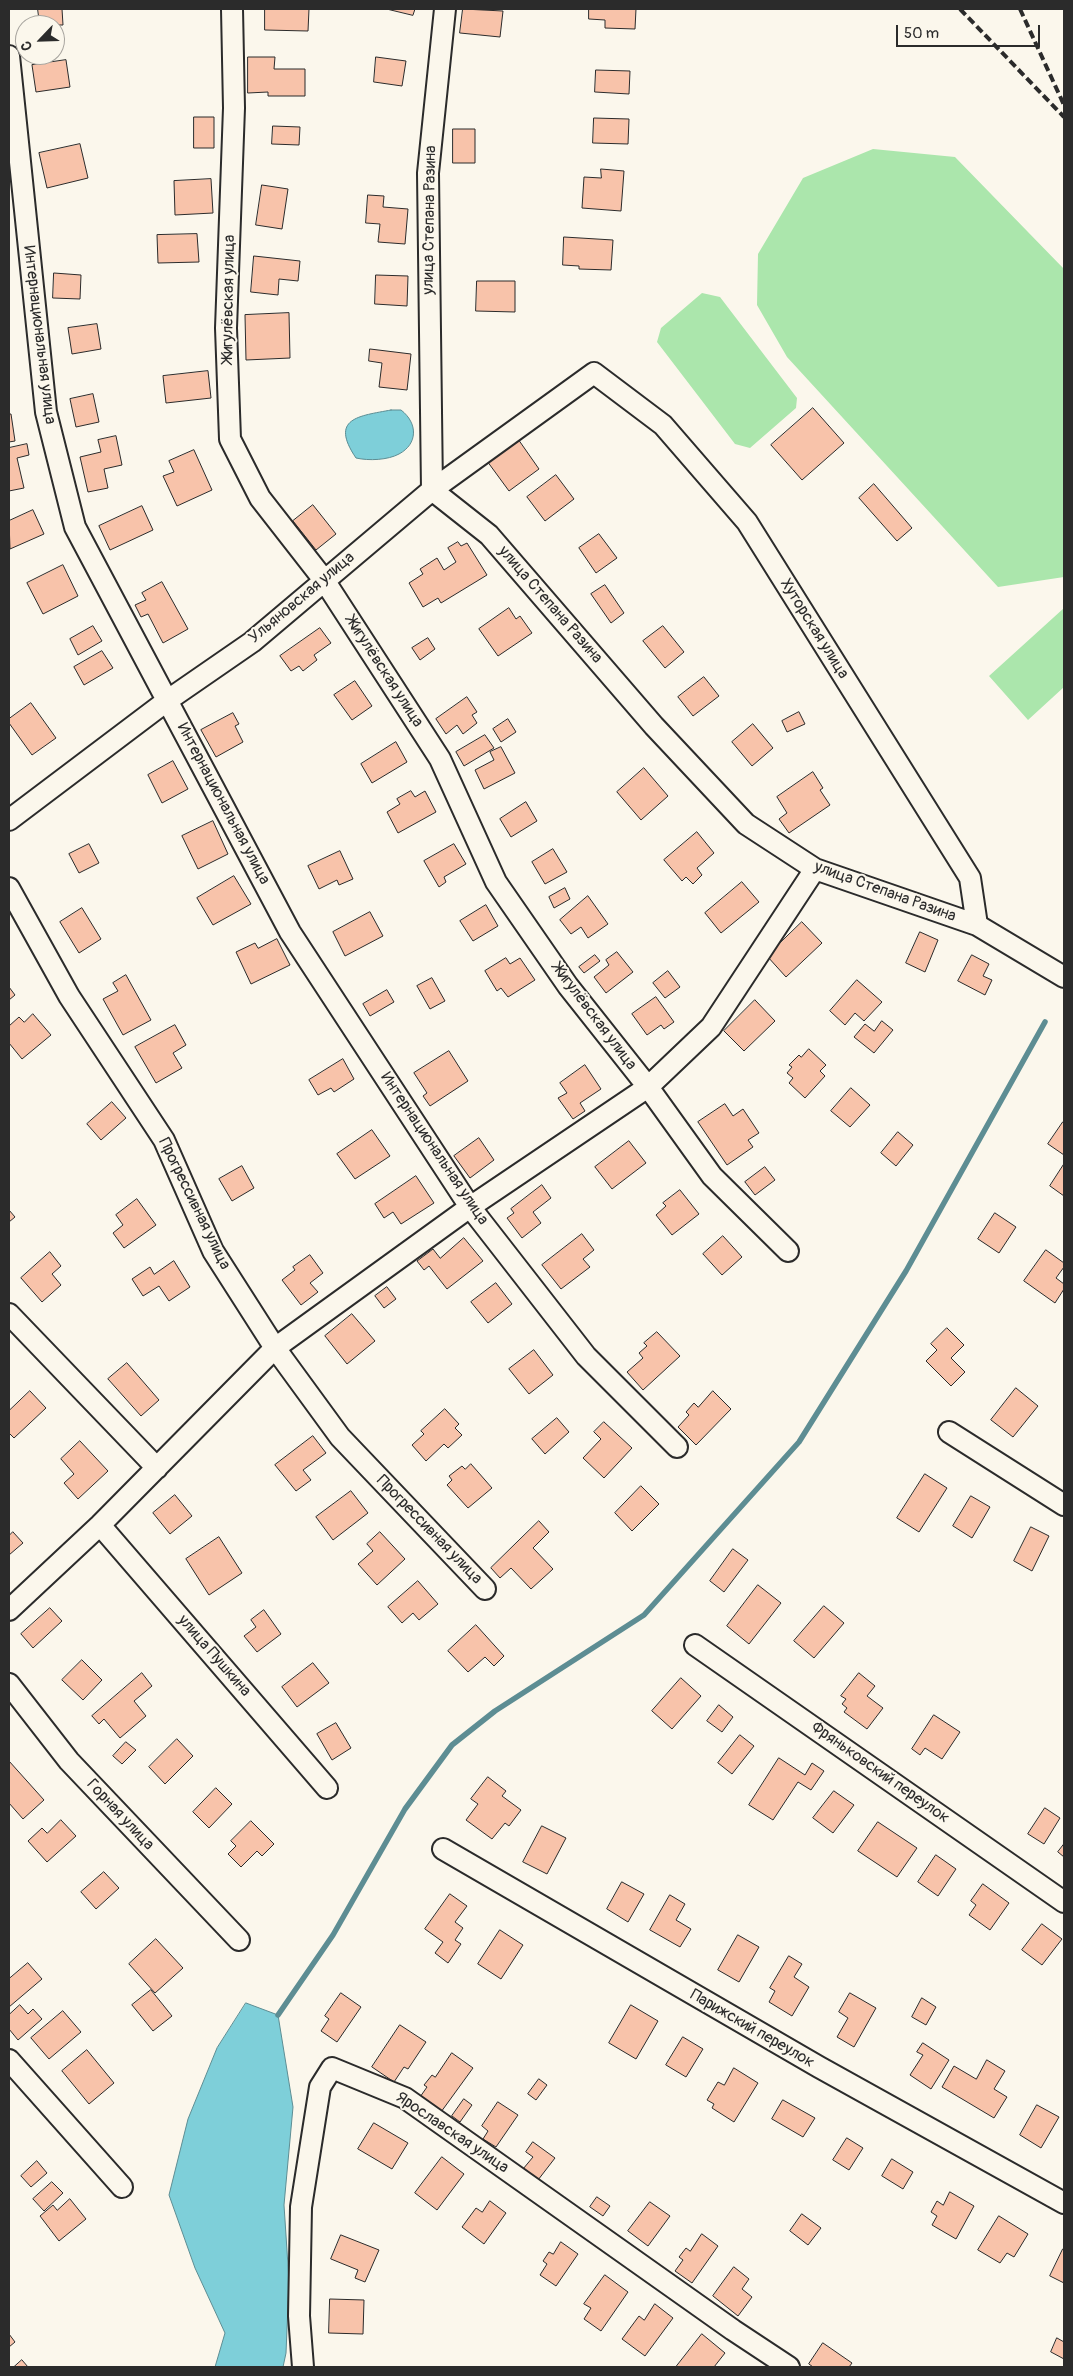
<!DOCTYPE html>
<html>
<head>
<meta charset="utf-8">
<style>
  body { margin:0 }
  #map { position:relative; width:1073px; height:2376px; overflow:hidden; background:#fbf7ec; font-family:Pangolin,sans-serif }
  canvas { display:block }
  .frame { position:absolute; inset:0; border:10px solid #2b2b2b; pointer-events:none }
  .north { position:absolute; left:15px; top:15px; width:50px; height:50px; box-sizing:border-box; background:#fbf7ec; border:1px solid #a8a59f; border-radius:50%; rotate:246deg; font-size:14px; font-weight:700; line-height:20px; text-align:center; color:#2b2b2b }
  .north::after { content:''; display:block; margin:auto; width:18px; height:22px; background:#2b2b2b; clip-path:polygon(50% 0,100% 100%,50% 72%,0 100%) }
  .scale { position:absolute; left:896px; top:25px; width:144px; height:22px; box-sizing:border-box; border:2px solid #2b2b2b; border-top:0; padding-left:6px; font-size:15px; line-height:18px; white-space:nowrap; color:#2b2b2b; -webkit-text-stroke:4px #fbf7ec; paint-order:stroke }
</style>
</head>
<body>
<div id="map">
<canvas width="1073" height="2376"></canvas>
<div class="frame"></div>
<div class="north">С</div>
<div class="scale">50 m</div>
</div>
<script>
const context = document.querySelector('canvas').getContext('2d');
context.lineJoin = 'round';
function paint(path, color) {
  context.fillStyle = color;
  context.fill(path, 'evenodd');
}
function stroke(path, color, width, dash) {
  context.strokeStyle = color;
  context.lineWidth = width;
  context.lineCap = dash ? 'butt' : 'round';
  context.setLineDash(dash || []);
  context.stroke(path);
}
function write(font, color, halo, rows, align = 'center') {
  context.font = font + ' Pangolin,sans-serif';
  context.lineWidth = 4;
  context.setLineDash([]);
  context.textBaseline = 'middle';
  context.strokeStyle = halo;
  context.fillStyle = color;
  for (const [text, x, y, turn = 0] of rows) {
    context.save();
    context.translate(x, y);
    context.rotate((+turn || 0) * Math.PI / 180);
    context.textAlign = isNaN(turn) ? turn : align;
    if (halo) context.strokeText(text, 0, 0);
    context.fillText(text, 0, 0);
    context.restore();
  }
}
const green = new Path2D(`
  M873,149L955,157L1064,269V577L998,587L787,357L757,305L758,254L803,178Z
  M702,293L720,297L797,398L796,408L750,448L735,444L657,342L661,328Z
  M1064,608V687L1028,720L989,676Z`);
const water = new Path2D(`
  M391,410H401C418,423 418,444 399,454C388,460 369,461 356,458C329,418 359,416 391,410Z
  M246,2003L278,2015L293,2107L284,2205L289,2281L286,2353L283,2367H215L225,2333L195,2268L169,2195L188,2119L217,2048Z`);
const stream = new Path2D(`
  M278,2015L333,1935L405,1809L452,1745L495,1711L644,1615L799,1442L906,1271L1045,1022`);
const building = new Path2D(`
  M38,9H62L63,25H40Z
  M265,9H309L308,31L265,30Z
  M387,9H415L413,15Z
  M463,9L503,11L500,37L460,33Z
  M589,9H636L635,29L605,28V20L589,19Z
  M248,57H275L274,69H305V96H268V92L248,93Z
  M376,57L406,61L402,86L374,82Z
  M66,60L70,87L36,92L32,65Z
  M596,70L630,71L629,94L595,92Z
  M194,117H214V148H194Z
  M594,118L629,119L628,144L593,143Z
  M273,126L300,127L299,145L272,144Z
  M453,129H475V163H453Z
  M80,144L88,178L47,188L39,153Z
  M601,169L624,171L621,211L582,208L584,177L601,178Z
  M211,179L213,213L175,215L174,181Z
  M262,185L288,189L282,229L256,225Z
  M368,195L384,196L383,207L408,209L405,244L378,242L380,224L366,223Z
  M197,234L199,262L158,263L157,235Z
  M564,237L613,240L611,270L579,269V266L563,265Z
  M254,256L300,261L298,281L279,279L278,295L251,292Z
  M54,273L81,275L80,299L53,298Z
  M376,275L408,276L407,306L375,304Z
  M477,281H515V312L476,311Z
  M289,313L290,358L246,360L245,315Z
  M97,324L101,349L72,354L68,328Z
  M370,349L411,354L407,390L379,387L382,363L369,361Z
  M208,371L211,398L166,403L163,376Z
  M93,394L99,422L76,427L70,399Z
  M813,408L844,443L802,480L771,445Z
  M9,414H11L15,441L9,442Z
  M116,436L122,465L104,469L108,488L88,492L80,457L101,452L98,440Z
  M518,439L539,469L509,491L487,461Z
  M27,444L29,455L17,458L24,488L9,491V448Z
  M194,450L212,490L177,506L163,476L174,472L169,461Z
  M556,475L574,499L545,521L527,497Z
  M874,484L912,528L897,541L859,498Z
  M313,505L336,534L316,550L293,521Z
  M142,506L153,530L110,550L99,526Z
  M33,510L44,534L10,549L9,521Z
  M599,534L617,558L596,573L579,548Z
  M458,542L461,546L467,543L487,575L441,603L438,598L423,607L409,583L423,574L420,569L437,558L444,570L456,562L448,548Z
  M63,565L78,596L43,614L27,583Z
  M162,582L188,629L163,643L148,614L141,617L135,605L146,600L142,593Z
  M605,585L624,613L611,623L591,594Z
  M509,608L516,619L520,616L532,633L498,656L479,629Z
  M93,626L102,641L78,655L70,639Z
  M663,626L684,652L665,668L643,641Z
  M320,628L331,643L314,655L317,660L303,671L299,666L291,671L280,656Z
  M428,638L435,649L420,660L412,648Z
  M102,651L113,668L84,685L74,667Z
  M704,677L719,696L693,716L678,697Z
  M355,681L372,706L352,720L334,695Z
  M467,697L477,712L472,715L477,723L463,734L457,725L446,734L436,719Z
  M31,703L56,738L32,755L9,723V719Z
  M799,712L805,724L787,732L782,721Z
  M233,713L239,724L235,726L243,742L216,757L201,730Z
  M508,719L516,732L501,742L493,729Z
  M753,724L773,748L752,766L732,742Z
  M485,735L494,748L464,766L456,752Z
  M396,742L407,762L372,783L361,764Z
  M501,747L515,773L484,789L475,770L494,760L490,752Z
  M173,761L188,789L162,803L148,775Z
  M644,768L668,796L641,820L617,792Z
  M813,772L823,788L820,790L830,805L789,833L779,819L787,813L777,797Z
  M411,791L415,797L425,791L436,812L398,833L387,812L400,804L397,799Z
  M526,802L537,821L511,837L500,819Z
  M213,821L228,854L198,869L182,836Z
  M697,832L714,853L697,868L702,875L693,884L686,877L682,881L664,860Z
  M89,844L99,863L79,873L69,854Z
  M454,844L466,864L444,877L446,882L439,887L424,861Z
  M553,849L567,872L545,884L532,862Z
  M340,851L353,879L339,885L337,880L319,889L308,866Z
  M234,876L251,904L213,925L197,898Z
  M742,882L759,902L721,933L705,913Z
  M565,888L570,899L554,908L549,897Z
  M588,896L608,924L588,938L581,927L571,934L560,920Z
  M486,905L498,926L473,941L460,921Z
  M82,908L101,939L79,953L60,922Z
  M370,912L383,936L345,956L333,932Z
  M802,922L822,943L786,977L767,956Z
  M920,932L938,940L925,972L906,963Z
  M277,939L290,965L251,984L236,952L255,943L258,948Z
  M617,952L633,972L606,993L594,977L609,965L606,960Z
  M595,955L600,961L584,973L579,967Z
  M972,955L989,964L983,976L992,980L985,995L958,981Z
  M506,958L510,964L520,958L535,980L508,997L501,988L497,991L485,971Z
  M668,971L680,987L665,998L653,983Z
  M126,975L151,1020L123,1035L103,999L118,991L113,983Z
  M432,978L445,1001L430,1009L417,986Z
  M857,980L882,1002L864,1021L855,1013L845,1025L830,1011Z
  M9,987L15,995L9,1000Z
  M387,990L394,1002L370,1016L363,1004Z
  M656,997L674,1022L664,1029L661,1025L647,1035L632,1014Z
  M755,1000L775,1021L744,1051L724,1031Z
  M33,1014L51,1035L22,1059L9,1043V1026L19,1017L24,1022Z
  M882,1021L893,1030L874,1053L854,1037L865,1024L874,1031Z
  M175,1025L186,1045L173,1053L182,1068L156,1083L135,1047Z
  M809,1049L826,1065L820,1071L825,1076L805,1098L789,1083L793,1078L787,1073L792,1067L789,1065L799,1055L801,1057Z
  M449,1051L468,1081L430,1106L423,1096L427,1093L414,1073Z
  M343,1059L354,1079L334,1092L331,1088L318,1095L309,1080Z
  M585,1065L601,1089L580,1103L585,1111L573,1119L558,1098L567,1093L560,1083Z
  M851,1088L870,1105L850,1127L831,1111Z
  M112,1102L126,1118L101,1140L87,1124Z
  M725,1104L733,1116L743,1109L759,1133L748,1140L753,1147L727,1165L698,1122Z
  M1063,1122H1064V1155L1048,1144Z
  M372,1130L390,1156L355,1179L337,1154Z
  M898,1132L913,1145L896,1166L881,1153Z
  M479,1138L494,1160L470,1178L454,1156Z
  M629,1141L646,1163L612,1189L595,1167Z
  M1064,1164V1196L1050,1186Z
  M242,1166L254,1188L232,1201L219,1179Z
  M765,1167L775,1180L755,1195L745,1182Z
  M416,1176L434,1203L401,1224L393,1212L384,1218L375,1204Z
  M542,1185L551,1198L533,1212L541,1223L522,1238L507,1218L514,1213L511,1209Z
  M680,1190L699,1214L672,1235L656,1215L666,1206L663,1203Z
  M137,1199L156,1225L124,1248L113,1233L123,1225L116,1215Z
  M9,1210L15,1217L9,1222Z
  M995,1213L1016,1227L999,1253L978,1239Z
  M582,1234L594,1250L583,1259L590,1267L561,1289L542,1265Z
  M723,1236L742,1257L722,1275L703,1254Z
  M464,1238L483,1261L447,1289L429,1266L424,1270L417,1261L433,1249L440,1258Z
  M1046,1250L1064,1263V1267L1056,1278L1064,1284V1289L1055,1303L1024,1281Z
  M50,1252L61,1266L52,1274L61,1285L42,1302L21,1278Z
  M310,1255L323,1273L310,1283L318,1292L301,1305L282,1280L295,1270L293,1267Z
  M174,1261L190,1287L169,1301L159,1286L143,1296L132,1279L150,1267L154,1274Z
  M496,1283L512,1304L488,1323L471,1302Z
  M387,1287L396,1299L384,1308L375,1296Z
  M352,1314L375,1341L347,1364L325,1336Z
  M947,1328L964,1345L951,1358L965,1372L951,1386L926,1361L937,1350L931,1344Z
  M657,1332L680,1356L643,1390L627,1372L643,1358L639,1353L647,1346L644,1343Z
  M534,1350L553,1375L529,1394L509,1369Z
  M127,1363L159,1400L141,1416L108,1379Z
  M1016,1388L1038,1406L1013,1437L991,1420Z
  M30,1391L46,1408L14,1438L9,1433V1411Z
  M713,1391L731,1409L696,1445L678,1427L689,1415L686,1412L694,1403L698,1407Z
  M445,1409L459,1424L455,1428L462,1435L448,1448L444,1444L426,1461L412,1445L424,1434L421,1431Z
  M557,1418L569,1432L545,1454L532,1439Z
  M604,1422L632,1448L604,1478L583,1458L601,1439L594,1432Z
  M313,1436L326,1453L303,1470L311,1480L296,1491L275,1465Z
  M80,1441L108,1471L78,1499L64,1483L74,1474L61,1459Z
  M471,1464L492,1488L468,1508L447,1485L452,1480L449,1476L462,1466L465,1469Z
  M925,1474L947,1488L919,1532L897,1518Z
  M641,1486L659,1504L632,1531L615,1513Z
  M351,1491L368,1513L333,1540L316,1517Z
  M175,1495L192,1516L170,1534L153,1513Z
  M971,1496L990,1507L972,1538L953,1526Z
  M539,1521L549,1532L533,1548L553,1569L531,1589L511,1568L500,1578L491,1568Z
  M1031,1527L1049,1536L1032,1571L1014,1561Z
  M13,1532L23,1543L9,1555V1536Z
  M380,1532L405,1559L377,1585L358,1564L373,1551L367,1544Z
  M219,1537L242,1573L209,1595L186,1559Z
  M733,1549L748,1560L724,1592L710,1581Z
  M418,1581L438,1604L419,1620L413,1613L402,1623L388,1607Z
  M758,1585L781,1603L749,1644L727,1626Z
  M824,1606L844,1623L814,1658L794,1641Z
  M50,1608L62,1621L33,1648L21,1634Z
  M264,1610L281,1634L257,1652L244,1636L256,1627L251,1620Z
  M476,1625L504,1656L494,1666L485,1657L468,1672L448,1651Z
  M82,1660L102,1680L83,1700L62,1680Z
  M313,1663L329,1683L297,1707L282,1687Z
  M142,1673L152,1686L134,1701L146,1716L120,1738L104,1719L99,1724L92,1716Z
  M859,1673L875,1686L867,1696L883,1708L867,1729L844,1712L847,1708L842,1704L846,1699L841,1696Z
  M681,1678L701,1696L672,1729L652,1711Z
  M719,1705L733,1717L722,1732L707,1721Z
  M934,1715L960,1732L942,1759L925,1748L920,1755L912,1749Z
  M336,1723L351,1748L332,1760L317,1734Z
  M740,1735L754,1746L732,1774L718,1763Z
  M177,1739L193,1756L165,1784L149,1767Z
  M126,1742L136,1750L122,1764L113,1756Z
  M779,1758L805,1775L812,1763L824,1771L811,1790L798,1782L773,1820L749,1805Z
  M9,1761L44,1800L23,1819L9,1803Z
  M488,1777L506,1791L502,1796L521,1810L509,1826L505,1823L492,1839L466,1820L478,1804L471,1799Z
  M216,1788L232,1804L209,1828L193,1812Z
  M834,1791L854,1805L833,1833L813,1818Z
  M1045,1808L1060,1818L1044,1844L1028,1834Z
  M61,1820L76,1836L47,1862L28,1841L42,1828L47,1833Z
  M251,1821L274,1844L262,1856L257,1851L241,1867L228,1854L236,1846L231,1841Z
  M878,1822L917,1848L897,1877L858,1851Z
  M542,1826L566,1838L547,1874L523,1862Z
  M1064,1844V1857L1058,1852Z
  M936,1855L956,1869L938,1896L918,1882Z
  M104,1872L119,1888L96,1909L81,1892Z
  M622,1882L644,1894L628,1922L607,1909Z
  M983,1884L1009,1903L990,1930L969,1915L976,1905L971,1901Z
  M450,1894L467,1906L455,1922L463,1928L455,1940L461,1944L448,1963L435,1953L443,1942L425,1929Z
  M670,1895L685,1904L676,1920L691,1929L680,1947L650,1930Z
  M1042,1924L1062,1939L1042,1965L1022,1950Z
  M500,1930L523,1945L501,1979L478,1964Z
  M738,1935L759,1947L739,1982L718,1970Z
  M156,1939L183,1968L155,1993L129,1964Z
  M789,1956L802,1964L794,1977L809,1987L792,2016L769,2002L775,1991L770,1988Z
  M28,1963L42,1979L9,2007V1979Z
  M151,1990L172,2016L153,2031L132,2005Z
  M341,1993L361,2007L337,2042L321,2031L329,2019L325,2016Z
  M850,1993L876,2008L854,2047L837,2037L848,2018L839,2012Z
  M922,1998L936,2007L926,2025L912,2017Z
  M20,2005L28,2014L33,2009L42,2019L18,2040L9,2029V2015Z
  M631,2005L658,2021L636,2059L609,2043Z
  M63,2011L81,2032L49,2059L31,2038Z
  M400,2025L426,2042L408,2069L404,2067L394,2082L372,2067Z
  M683,2037L703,2049L686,2077L666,2065Z
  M923,2043L949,2060L931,2089L910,2075L923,2055L917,2052Z
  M87,2050L114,2083L89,2104L62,2071Z
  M452,2053L473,2068L441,2112L420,2097L427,2087L424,2085L432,2075L435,2077Z
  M987,2060L1005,2071L994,2089L1007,2097L994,2118L942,2087L954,2066L976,2079Z
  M734,2068L758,2083L734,2122L712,2108L714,2104L707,2100L718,2082L724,2085Z
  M539,2079L547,2085L536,2100L528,2094Z
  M464,2099L472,2105L460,2122L452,2116Z
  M783,2100L815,2118L803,2137L772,2119Z
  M498,2102L518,2115L496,2147L483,2139L488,2131L482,2126Z
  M1037,2105L1059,2117L1041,2148L1020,2135Z
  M374,2123L408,2143L392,2169L358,2149Z
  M847,2138L863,2148L849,2170L833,2160Z
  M533,2142L555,2158L538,2180L523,2169L533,2157L526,2152Z
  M442,2157L464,2174L437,2210L415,2193Z
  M892,2159L913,2172L903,2189L882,2176Z
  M37,2161L47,2173L31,2187L21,2176Z
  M52,2182L63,2193L44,2211L33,2199Z
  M950,2192L974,2206L956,2239L932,2225L937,2216L931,2212L937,2201L943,2205Z
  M597,2197L610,2206L603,2216L590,2207Z
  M70,2199L86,2219L59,2241L40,2216L53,2205L57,2210Z
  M490,2201L506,2213L484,2244L462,2227L476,2208L482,2212Z
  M650,2202L670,2216L648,2246L628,2231Z
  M802,2214L821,2228L808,2245L790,2231Z
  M999,2216L1028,2234L1014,2257L1007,2253L1000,2263L978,2250Z
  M702,2234L718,2246L692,2283L675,2271L683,2260L679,2257L686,2248L690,2251Z
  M341,2235L379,2250L365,2282L355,2278L358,2270L331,2259Z
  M561,2242L578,2254L556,2286L540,2275L547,2264L543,2261L549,2252L553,2254Z
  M1063,2249H1064V2283L1050,2276Z
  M734,2267L749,2279L742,2289L752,2297L738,2316L713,2296Z
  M605,2275L628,2292L601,2331L584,2319L591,2308L584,2304Z
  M330,2299L364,2300L363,2334L329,2333Z
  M655,2304L673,2318L645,2356L622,2339L639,2316L644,2320Z
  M9,2334L15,2342L9,2347Z
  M702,2334L725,2353L714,2367H676Z
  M1057,2338L1064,2342V2359L1051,2352Z
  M823,2343L852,2363L849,2367H813L809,2364Z
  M22,2360L28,2367H14Z`);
const minor = new Path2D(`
  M232,9L234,108L226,328L230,439L260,498L324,580L440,759L496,882L568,986L648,1087L712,1176L788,1251
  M9,56L46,412L75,527L290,932L470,1207L586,1356L677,1447
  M432,490L489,535L654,726L746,824L815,869L977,925L1064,977
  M432,490L428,173L445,9
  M9,820L168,700L252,642L432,490L594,373L663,425L747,522L970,878L977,925
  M9,888L69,996L164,1140L213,1251L275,1348L340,1437L485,1589
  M9,1314L157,1468
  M949,1432L1064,1505
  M100,1525L327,1788
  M9,1610L100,1525L275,1348L470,1207L648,1087L711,1027L815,869
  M695,1645L1064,1902
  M9,1684L69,1761L239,1940
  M443,1849L819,2067L1064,2203
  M9,2060L122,2187
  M303,2367L299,2316L301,2207L320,2087L332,2068L405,2098L733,2330L789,2367`);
const rail = new Path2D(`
  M960,9L1064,117
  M1020,9L1064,105`);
const streetNames = [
  ["улица Степана Разина",430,220,-89],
  ["Жигулёвская улица",229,299,-89],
  ["Интернациональная улица",39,335,83],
  ["Ульяновская улица",302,598,-40],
  ["улица Степана Разина",550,605,49],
  ["Хуторская улица",814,629,58],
  ["Жигулёвская улица",384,672,57],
  ["Интернациональная улица",223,804,62],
  ["улица Степана Разина",885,892,20],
  ["Жигулёвская улица",594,1017,53],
  ["Интернациональная улица",434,1149,56],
  ["Прогрессивная улица",194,1204,64],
  ["Прогрессивная улица",429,1530,46],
  ["улица Пушкина",214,1656,49],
  ["Фряньковский переулок",880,1773,35],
  ["Горная улица",120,1815,47],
  ["Парижский переулок",752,2029,30],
  ["Ярославская улица",452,2133,34]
];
paint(green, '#abe6ac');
paint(water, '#7ecfd9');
stroke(water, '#5d8d93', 1);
stroke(stream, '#5d8d93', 5.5);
paint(building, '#f8c3aa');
stroke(building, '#2b2b2b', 1);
stroke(minor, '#2b2b2b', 24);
stroke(minor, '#fbf7ec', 20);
stroke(rail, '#2b2b2b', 4, [8, 4]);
write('16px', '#2b2b2b', '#fbf7ec', streetNames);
</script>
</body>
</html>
